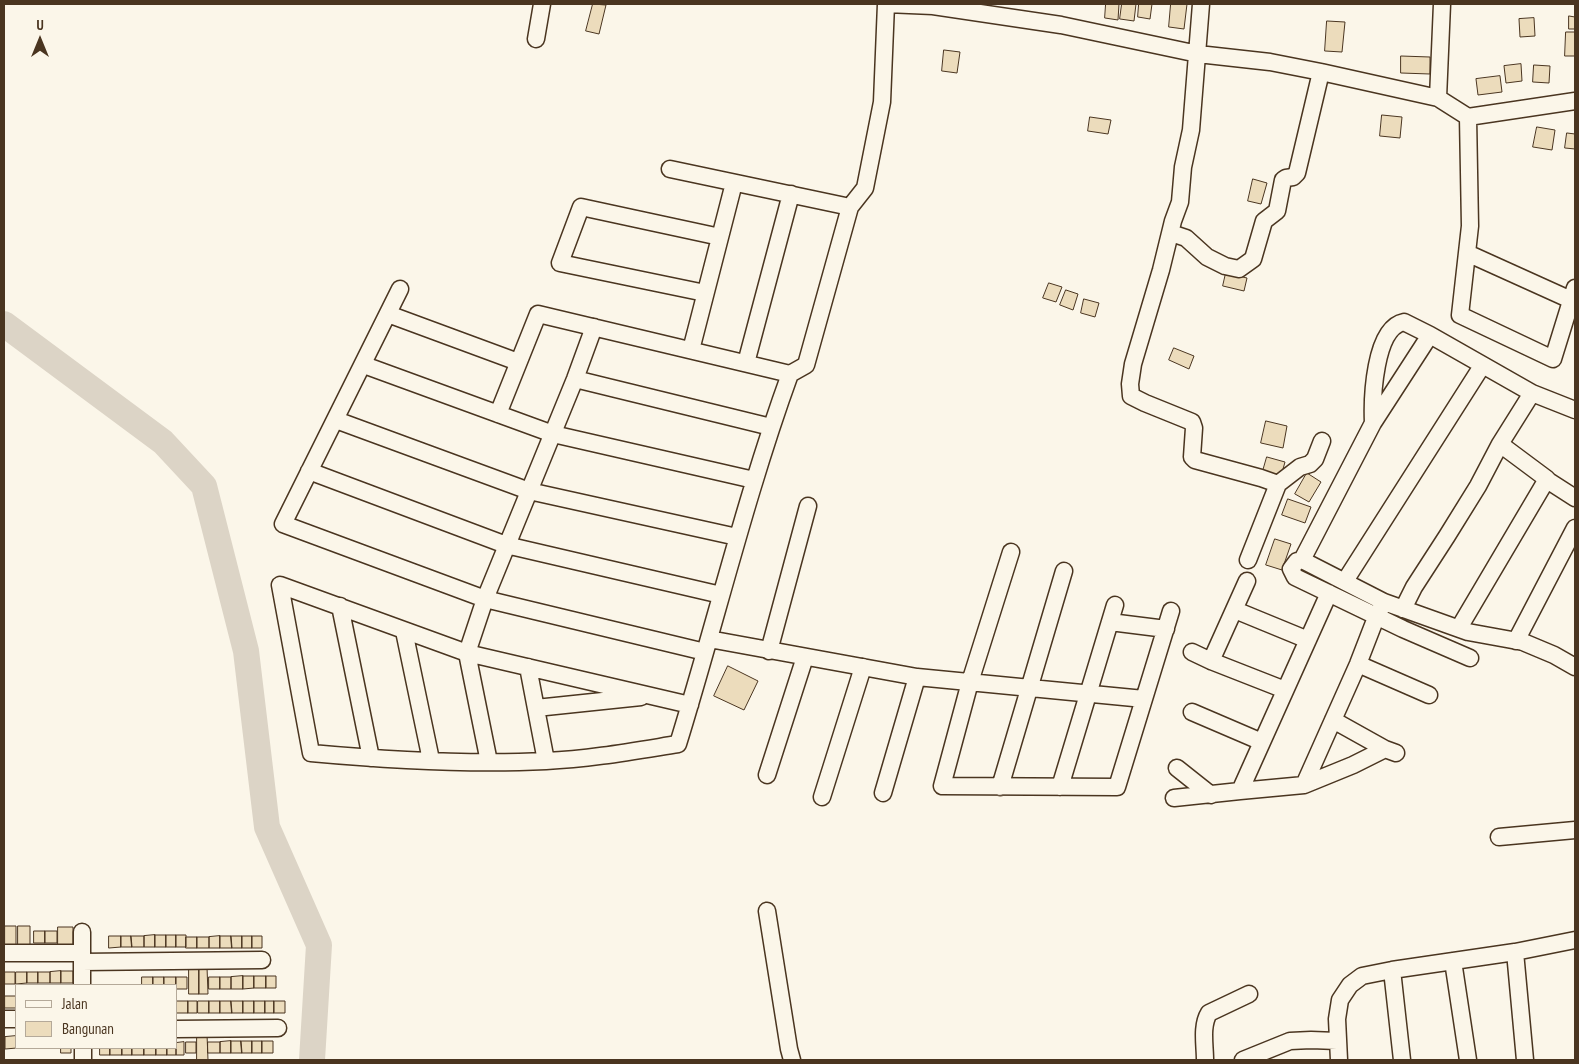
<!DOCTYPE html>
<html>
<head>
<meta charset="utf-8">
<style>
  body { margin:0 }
  #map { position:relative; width:1579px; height:1064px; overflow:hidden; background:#fbf6e9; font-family:"PT Sans Narrow",sans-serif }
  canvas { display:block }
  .frame { position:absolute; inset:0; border:5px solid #4a3520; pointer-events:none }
  .legend { position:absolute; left:15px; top:984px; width:162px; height:65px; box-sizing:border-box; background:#fbf6e9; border:1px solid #b4a999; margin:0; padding:6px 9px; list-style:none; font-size:15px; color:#4a3520 }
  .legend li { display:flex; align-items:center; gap:10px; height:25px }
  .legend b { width:25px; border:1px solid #b4a999 }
  .north { position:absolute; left:15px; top:15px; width:50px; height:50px; -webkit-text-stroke:4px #fbf6e9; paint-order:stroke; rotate:0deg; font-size:14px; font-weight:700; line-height:20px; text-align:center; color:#4a3520 }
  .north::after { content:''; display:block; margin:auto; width:18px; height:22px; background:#4a3520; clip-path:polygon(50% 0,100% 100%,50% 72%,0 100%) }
</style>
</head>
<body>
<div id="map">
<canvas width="1579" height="1064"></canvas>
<div class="frame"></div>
<ul class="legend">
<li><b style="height:6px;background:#fbf6e9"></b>Jalan</li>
<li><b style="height:14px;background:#ecdcbc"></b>Bangunan</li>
</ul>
<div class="north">U</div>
</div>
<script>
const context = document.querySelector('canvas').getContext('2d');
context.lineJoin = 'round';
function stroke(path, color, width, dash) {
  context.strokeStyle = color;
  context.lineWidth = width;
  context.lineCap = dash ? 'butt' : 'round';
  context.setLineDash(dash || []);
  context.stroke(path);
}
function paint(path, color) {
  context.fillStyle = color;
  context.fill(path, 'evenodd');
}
const river = new Path2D(`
  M4,324L163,442L204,486L246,651L267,827L319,945L312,1060`);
const building = new Path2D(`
  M593,4L606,5L599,34L586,31Z
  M1106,4H1119L1118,20L1105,18Z
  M1122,4H1136L1134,21L1120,19Z
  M1139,4H1152L1150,19L1138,17Z
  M1171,4H1187L1184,29L1169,27Z
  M1569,16L1575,17V29H1569Z
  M1534,18L1535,36L1520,37L1519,19Z
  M1327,21L1345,22L1342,52L1325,51Z
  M1566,32H1575V56H1565Z
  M944,50L960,52L957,73L942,71Z
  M1401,56L1430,57V74L1401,73Z
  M1521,64L1522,81L1506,83L1504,66Z
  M1534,65L1550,66L1549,83L1533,82Z
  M1500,76L1502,92L1478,95L1476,79Z
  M1382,115L1402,117L1400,138L1380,136Z
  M1090,117L1111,120L1108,134L1088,131Z
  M1537,127L1555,130L1552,150L1533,147Z
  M1567,133L1575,134V149L1565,148Z
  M1253,179L1267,183L1261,204L1248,201Z
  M1226,273L1247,278L1244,291L1223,286Z
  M1049,283L1062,287L1056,302L1043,298Z
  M1066,290L1078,294L1073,310L1060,305Z
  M1084,299L1099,303L1095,317L1081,313Z
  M1174,348L1194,356L1189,369L1169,360Z
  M1266,421L1287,426L1283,448L1261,443Z
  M1267,457L1285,462L1281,476L1263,471Z
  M1307,473L1321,482L1309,502L1295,494Z
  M1288,499L1311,507L1305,523L1282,515Z
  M1275,539L1291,544L1282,570L1266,565Z
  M728,666L758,681L744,710L714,696Z
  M5,926H16V949H5Z
  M18,926H30V949H18Z
  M58,927H73V949H58Z
  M34,931H45V943H34Z
  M45,931H57V943H45Z
  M155,935H166V947H155Z
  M155,935V947H144V936Z
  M166,935H176V947H166Z
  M176,935H186V947H176Z
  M109,936H121V947L109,948Z
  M121,936H131L132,947H121Z
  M131,936H144V947H132Z
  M220,936H231L232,948H220Z
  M220,936V948H209V937Z
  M231,936H242V948H232Z
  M242,936H252V948H242Z
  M252,936H262V948H252Z
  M186,937H197V948H186Z
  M197,937H209V948H197Z
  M189,967H199V994H189Z
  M199,967H207L208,994H199Z
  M61,971H73V983H61Z
  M61,971V983H50V972Z
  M5,972H15V984H5Z
  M16,972H27V983L16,984Z
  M27,972H38V983H27Z
  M38,972H50V983H38Z
  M243,976V989H231V977Z
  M243,976H254V988L243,989Z
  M254,976H266V988H254Z
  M266,976H276V988H266Z
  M142,977H153V985H142Z
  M153,977H164V985H153Z
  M164,977H176V985H164Z
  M176,977H187V989H176Z
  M209,977H220V989H209Z
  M220,977H231V989H220Z
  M5,996H16V1008H5Z
  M176,1001H188V1013H176Z
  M188,1001H197V1013H188Z
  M198,1001H209V1013H198Z
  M209,1001H220V1013H209Z
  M220,1001H231L232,1013H220Z
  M231,1001H243V1013H232Z
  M243,1001H254V1013H243Z
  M254,1001H265V1013H254Z
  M265,1001H274V1013H265Z
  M274,1001H285V1013H274Z
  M197,1034H207L208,1060H197Z
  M16,1036L17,1048L5,1049V1037Z
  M231,1041V1053H220V1042Z
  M231,1041H241L242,1053H231Z
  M241,1041H252V1053H242Z
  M252,1041H262V1053H252Z
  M262,1041H273V1053H262Z
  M184,1042V1055H176V1043Z
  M186,1042H196V1053H186Z
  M208,1042H220V1053H208Z
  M61,1048H71V1053H61Z
  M100,1048H110V1055H100Z
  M110,1048H122V1055H110Z
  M122,1048H132V1055H122Z
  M132,1048H144V1055H132Z
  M144,1048H156V1055H144Z
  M156,1048H167V1055H156Z
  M167,1048H176V1055H167Z`);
const minor = new Path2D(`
  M886,4L933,6L1061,25L1198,54L1270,62L1321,72L1438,98L1468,117L1575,101
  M1201,4L1191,130L1183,167L1180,202L1173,221L1161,270L1133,364L1130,384L1131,396L1145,403L1192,422L1194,428L1192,457L1195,460L1261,478L1278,484L1248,560
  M536,39L542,4
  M1438,98L1442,4
  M1468,117L1470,226L1460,315L1553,359L1575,288
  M670,169L850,207
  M1171,233L1186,238L1207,257L1225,266L1239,269L1253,259L1264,221L1277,211L1283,180L1286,178L1293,177L1297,173L1321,72
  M1467,253L1571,300
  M400,289L283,524L485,599L705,652
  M705,293L560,263L581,207L720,237
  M388,314L518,362
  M691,350L734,183
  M746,363L791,194
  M364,365L553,434L754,480
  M575,379L771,427
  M498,414L538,314L790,374
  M336,420L529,491L737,537
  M1373,423C1372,399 1374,328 1404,322L1430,335L1532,393
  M309,471L506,545L721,595
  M1547,480L1575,498
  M1278,484L1300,467L1310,464L1315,459L1322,441
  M1011,552L970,682L942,786L1117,787L1171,611
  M1302,560L1373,423L1430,335
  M1345,581L1482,366
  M340,606L371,758
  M1403,609L1414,587L1447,536L1478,486L1500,444L1532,393L1575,410
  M1235,610L1308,640
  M1110,622L1166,629
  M1459,628L1547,479L1500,444
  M404,631L431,760
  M709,639L917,677L1144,699
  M1516,641L1575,528
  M769,651L808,506
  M1192,652L1211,661L1285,690
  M1470,658L1403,629L1295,577L1291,569L1297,561L1302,560L1384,602L1468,632L1523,642L1554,655L1575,667
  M1211,661L1247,581
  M1358,664L1429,695
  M528,667L546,761
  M690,705L467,653L280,585L311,753C387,760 469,765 546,761C590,759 634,751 678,744C716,621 746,495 790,374L806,365L850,207L865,188L882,102L886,4
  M536,708L641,697
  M1192,712L1262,742
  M1333,720L1385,749L1396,753
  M489,762L467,653L485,599L575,379L594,327
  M1177,768L1211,795
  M767,775L805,657
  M1304,785L1358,664L1377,615L1382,606
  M1000,787L1064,571
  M1060,787L1115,605
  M1240,791L1304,785L1353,765L1385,749
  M883,793L917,677
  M822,797L863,667
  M1174,798L1240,791L1329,593
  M1499,837L1575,830
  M767,911L789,1049L792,1060
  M82,932V985
  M1515,952L1525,1060
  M4,953H82
  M1453,961L1468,1060
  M82,962L262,960
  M1392,970L1402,1060
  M4,1019H16
  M176,1029L278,1028
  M83,1048V1060
  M1205,1060C1205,1045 1201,1026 1209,1013L1249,994
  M1243,1060L1290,1041L1311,1040L1337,1041
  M1339,1060L1337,1019L1340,1000L1350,985L1362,976L1392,970L1515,952L1575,940`);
stroke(river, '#dcd4c6', 26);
paint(building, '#ecdcbc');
stroke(building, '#4a3520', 1);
stroke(minor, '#4a3520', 19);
stroke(minor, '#fbf6e9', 16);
</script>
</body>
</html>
